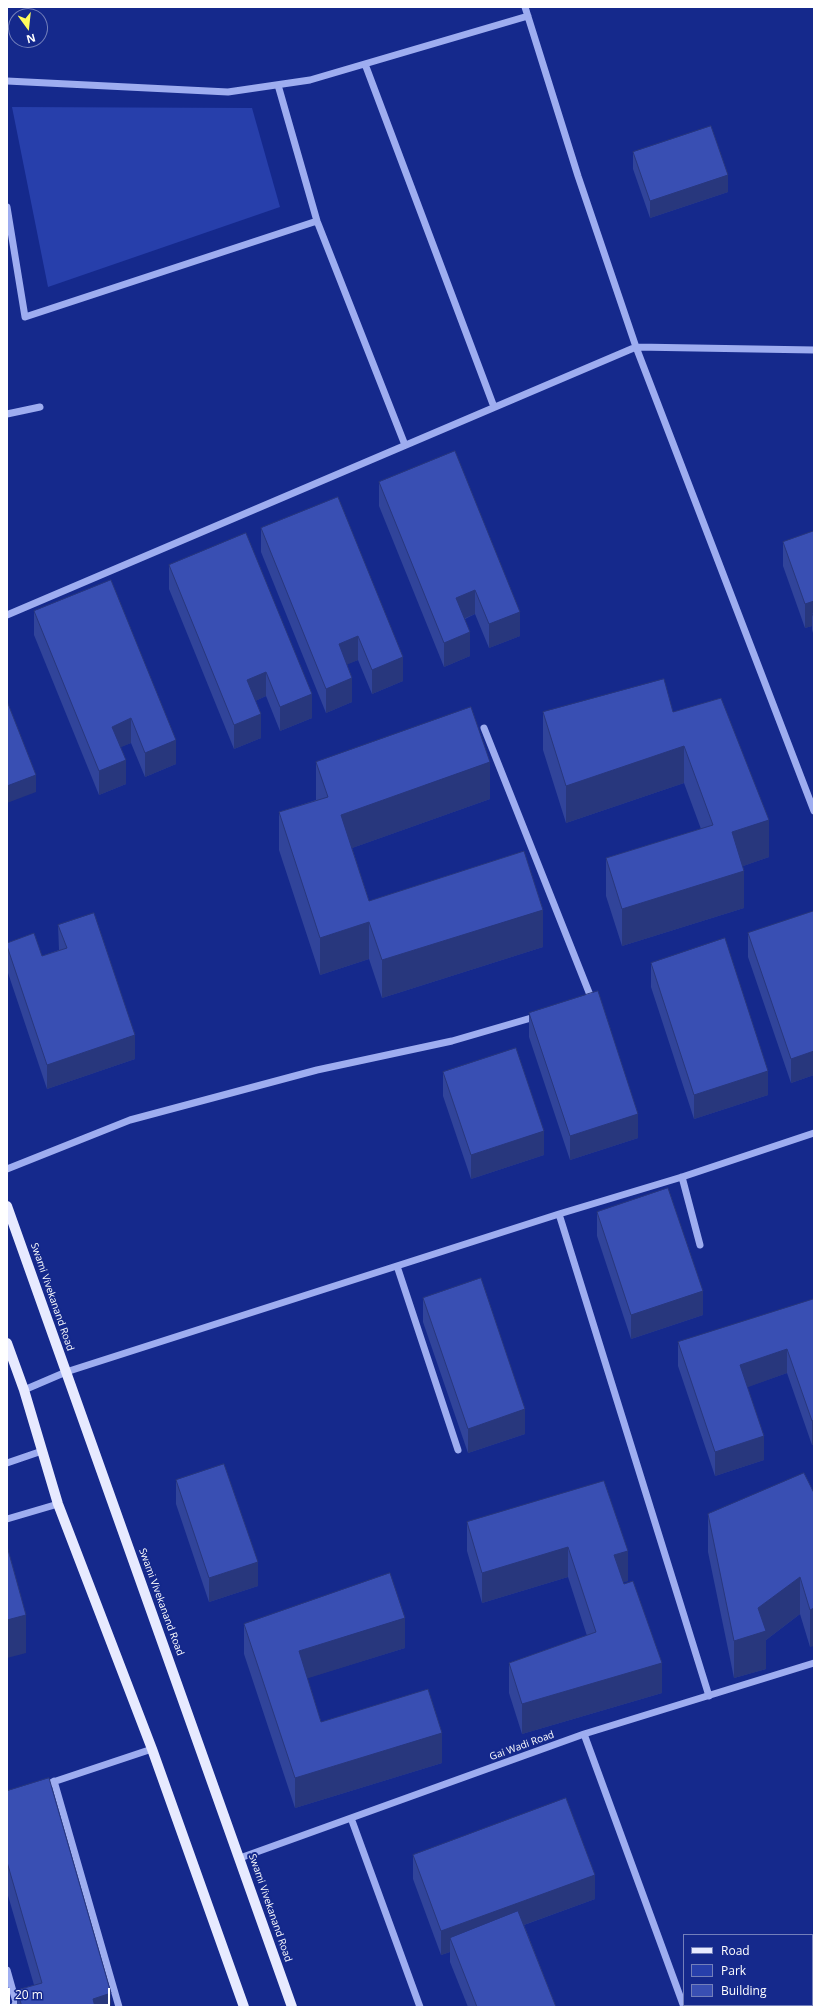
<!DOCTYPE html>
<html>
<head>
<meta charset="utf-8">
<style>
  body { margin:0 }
  #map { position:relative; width:821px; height:2014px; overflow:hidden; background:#15298c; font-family:"Open Sans",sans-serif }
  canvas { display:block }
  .frame { position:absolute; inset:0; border:8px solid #fff; pointer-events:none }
  .legend { position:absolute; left:683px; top:1934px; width:130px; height:72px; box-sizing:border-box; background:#15298c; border:1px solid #737fba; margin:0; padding:5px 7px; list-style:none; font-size:12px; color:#fff }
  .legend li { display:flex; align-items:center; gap:8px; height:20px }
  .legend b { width:20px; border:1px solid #737fba }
  .north { position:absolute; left:8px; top:8px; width:40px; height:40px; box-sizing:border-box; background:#15298c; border:1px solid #737fba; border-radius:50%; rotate:165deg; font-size:11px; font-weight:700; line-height:16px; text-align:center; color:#fff }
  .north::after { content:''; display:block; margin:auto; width:14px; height:18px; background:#fffc5d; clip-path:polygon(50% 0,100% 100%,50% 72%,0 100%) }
  .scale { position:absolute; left:8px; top:1988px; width:102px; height:18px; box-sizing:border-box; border:2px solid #fff; border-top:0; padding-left:5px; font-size:12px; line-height:14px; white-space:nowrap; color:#fff; -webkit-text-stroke:3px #15298c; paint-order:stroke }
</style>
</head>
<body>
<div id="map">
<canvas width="821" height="2014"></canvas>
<div class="frame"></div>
<ul class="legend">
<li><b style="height:5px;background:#e7eaff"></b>Road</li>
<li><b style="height:11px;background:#273fab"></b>Park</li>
<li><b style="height:11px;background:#394fb3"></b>Building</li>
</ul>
<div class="north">N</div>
<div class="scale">20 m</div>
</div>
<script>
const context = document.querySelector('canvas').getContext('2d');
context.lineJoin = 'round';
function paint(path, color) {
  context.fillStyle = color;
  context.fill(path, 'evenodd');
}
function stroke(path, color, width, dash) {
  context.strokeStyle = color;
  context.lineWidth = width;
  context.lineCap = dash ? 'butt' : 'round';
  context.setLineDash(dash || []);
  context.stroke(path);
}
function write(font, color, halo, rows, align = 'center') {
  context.font = font + ' "Open Sans",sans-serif';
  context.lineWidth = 4;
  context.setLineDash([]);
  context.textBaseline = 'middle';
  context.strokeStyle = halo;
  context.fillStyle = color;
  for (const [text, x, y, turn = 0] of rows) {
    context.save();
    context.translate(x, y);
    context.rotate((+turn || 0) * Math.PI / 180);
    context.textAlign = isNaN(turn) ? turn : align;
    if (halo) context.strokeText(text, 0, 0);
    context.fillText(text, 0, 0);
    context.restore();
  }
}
const green = new Path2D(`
  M12,107L252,108L280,207L48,287Z`);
const minor = new Path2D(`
  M525,7L578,176L636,347L814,811
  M365,64L494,407
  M7,81L228,92L310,80L528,16
  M278,85L317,221L405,445
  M7,207L25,317L317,221
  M7,414L40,407
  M7,615L636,347L814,350
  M484,728L592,1000
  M7,1169L130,1120L317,1070L452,1041L538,1016
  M682,1177L700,1245
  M559,1214L709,1696
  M397,1266L458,1450
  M24,1390L66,1372L559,1214L682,1177L814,1133
  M7,1463L42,1451
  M7,1519L58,1504
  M584,1734L684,2007
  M54,1781L119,2007
  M50,1783L152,1749
  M351,1818L420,2007
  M240,1858L584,1734L814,1663
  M7,1970L16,2002L14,2007`);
const major = new Path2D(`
  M7,1206L292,2007
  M7,1343L24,1390L58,1504L152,1749L244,2007`);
const wall = new Path2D(`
  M633,152L728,192L650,218L633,169Z
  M379,482L520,636L489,648L475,614L465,619L470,656L444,667L379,506Z
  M261,528L403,681L372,694L358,660L347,664L352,702L326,713L261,552Z
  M814,531V636L812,630V626L805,628L783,566V542Z
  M169,565L312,718L280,731L266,696L255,701L261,738L234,749L169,589Z
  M34,611L176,764L145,777L131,743L120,747L126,784L99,795L34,635Z
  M543,712H673L769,857L743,866L744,908L622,946L606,896V858L701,829L684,783L566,823L543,750Z
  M316,762L490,799L352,848L369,901L543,947L382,998L369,959L320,975L279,850V812L316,800Z
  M814,911V1075L791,1083L748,957V933Z
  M58,925L135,1059L47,1089L7,970V943L42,956L59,950Z
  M651,963L768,1095L694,1119L651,987Z
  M529,1013L638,1138L570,1160L529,1037Z
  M443,1072L544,1155L471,1179L443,1096Z
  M597,1212L703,1315L631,1339L597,1236Z
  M423,1298L525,1434L468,1453L423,1322Z
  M814,1299V1444L812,1445L787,1373L747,1387L764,1460L715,1476L678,1366V1342Z
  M176,1480L258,1586L209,1602L176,1504Z
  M604,1481L628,1581L623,1582L662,1693L522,1734L509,1693V1663L587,1636L568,1577L482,1603L467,1551V1522Z
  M814,1493L810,1647L800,1614L766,1640V1669L734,1678L708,1552V1514Z
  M244,1624L405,1648L307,1678L321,1722L442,1763L295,1808L244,1654Z
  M7,1791L111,2007H17V1990L34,1985L7,1892Z
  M413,1855L595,1899L524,1925L556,2007H468L450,1962V1952L441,1955L413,1879Z`);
const shadedWall = new Path2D(`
  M728,175V192L650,218V201Z
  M475,590V614L456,622V598Z
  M814,601V618L812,613V626L805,628V604Z
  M520,612V636L489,648V624Z
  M470,632V656L444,667V643Z
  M358,636V660L339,668V644Z
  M403,657V681L372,694V670Z
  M266,672V696L247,705V680Z
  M352,678V702L326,713V689Z
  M312,694V718L280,731V707Z
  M261,714V738L234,749V725Z
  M131,718V743L112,751V727Z
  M176,740V764L145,777V753Z
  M684,746V783L566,823V786Z
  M126,760V784L99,795V771Z
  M490,762V799L341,852V815Z
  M36,775V792L7,803V786Z
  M769,820V857L732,870V832Z
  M744,871V908L622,946V909Z
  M543,910V947L382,998V960Z
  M369,922V959L320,975V938Z
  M135,1035V1059L47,1089V1065Z
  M814,1051V1075L791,1083V1059Z
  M768,1071V1095L694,1119V1095Z
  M638,1114V1138L570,1160V1136Z
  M544,1131V1155L471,1179V1155Z
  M703,1291V1315L631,1339V1315Z
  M787,1349V1373L740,1390V1365Z
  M525,1409V1434L468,1453V1429Z
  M814,1420V1444L812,1445V1421Z
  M764,1436V1460L715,1476V1452Z
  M568,1547V1577L482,1603V1573Z
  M628,1551V1581L614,1585V1555Z
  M258,1562V1586L209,1602V1578Z
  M800,1577V1614L766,1640V1669L734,1678V1641L758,1608Z
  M814,1608V1646L810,1647V1610Z
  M26,1615V1653L7,1658V1620Z
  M405,1618V1648L299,1681V1651Z
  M662,1663V1693L522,1734V1704Z
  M442,1733V1763L295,1808V1778Z
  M595,1875V1899L455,1950L450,1938V1952L441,1955V1931Z
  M111,1993V2007H93V1999Z`);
const building = new Path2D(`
  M711,126L728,175L650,201L633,152Z
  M455,451L520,612L489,624L475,590L456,598L470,632L444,643L379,482Z
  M338,497L403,657L372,670L358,636L339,644L352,678L326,689L261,528Z
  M814,531V601L805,604L783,542Z
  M246,533L312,694L280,707L266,672L247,680L261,714L234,725L169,565Z
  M111,580L176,740L145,753L131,718L112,727L126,760L99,771L34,611Z
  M814,612V618L812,613Z
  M664,679L673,712L721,698L769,820L732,832L744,871L622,909L606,858L713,825L684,746L566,786L543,712Z
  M7,701L36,775L7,786Z
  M471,707L490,762L341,815L369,901L524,851L543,910L382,960L369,922L320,938L279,812L328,797L316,762Z
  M814,911V1051L791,1059L748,933Z
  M94,913L135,1035L47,1065L7,946V943L34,933L42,956L67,948L58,925Z
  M725,938L768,1071L694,1095L651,963Z
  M598,991L638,1114L570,1136L529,1013Z
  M516,1048L544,1131L471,1155L443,1072Z
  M668,1188L703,1291L631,1315L597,1212Z
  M481,1278L525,1409L468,1429L423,1298Z
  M814,1299V1420L812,1421L787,1349L740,1365L764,1436L715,1452L678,1342Z
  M224,1464L258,1562L209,1578L176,1480Z
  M804,1473L814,1493V1608L810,1610L800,1577L758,1608L766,1631L734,1641L708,1514Z
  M604,1481L628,1551L614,1555L624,1584L633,1581L662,1663L522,1704L509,1663L596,1632L568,1547L482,1573L467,1522Z
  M7,1546L26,1615L7,1620Z
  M390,1573L405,1618L299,1651L321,1722L428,1689L442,1733L295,1778L244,1624Z
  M49,1778L111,1993L93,1999L95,2007H22L17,1990L42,1983L7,1862V1791Z
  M566,1798L595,1875L441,1931L413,1855Z
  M518,1911L556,2007H477L450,1938Z`);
const streetNames = [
  ["Swami Vivekanand Road",52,1297,71],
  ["Swami Vivekanand Road",161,1602,70],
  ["Gai Wadi Road",522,1746,-20],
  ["Swami Vivekanand Road",270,1908,71]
];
paint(green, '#273fab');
stroke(minor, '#9eadf0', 7);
stroke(major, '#e7eaff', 10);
paint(wall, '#31449a');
paint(shadedWall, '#28377d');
paint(building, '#394fb3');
stroke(building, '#28377d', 1);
write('10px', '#fff', '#15298c', streetNames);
</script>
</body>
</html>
